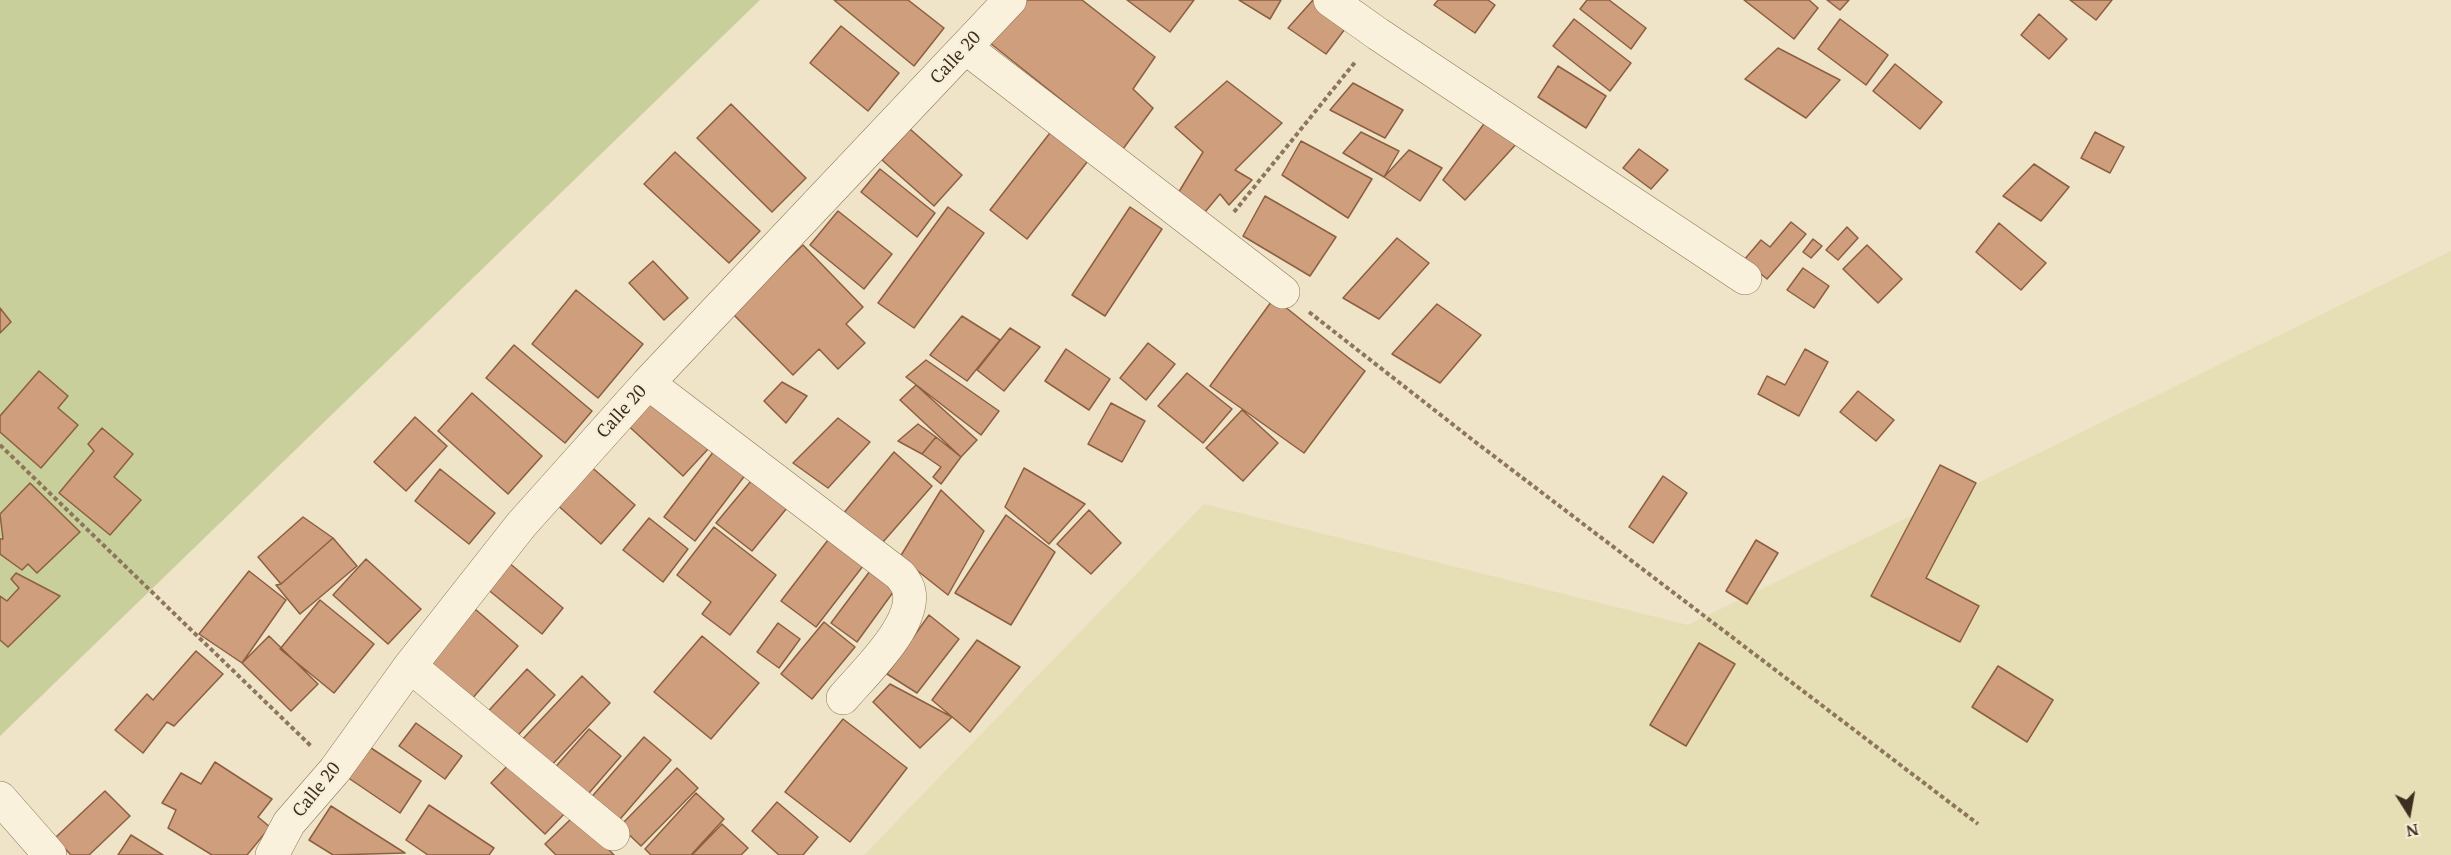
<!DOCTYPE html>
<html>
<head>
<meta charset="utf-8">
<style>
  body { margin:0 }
  #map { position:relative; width:2451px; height:855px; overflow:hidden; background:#f0e4c8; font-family:"PT Serif",serif }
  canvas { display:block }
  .north { position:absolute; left:2379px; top:783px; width:60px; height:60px; -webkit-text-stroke:4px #f7eed8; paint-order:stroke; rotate:169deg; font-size:16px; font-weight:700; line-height:24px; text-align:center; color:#3d2e20 }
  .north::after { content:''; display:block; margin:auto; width:21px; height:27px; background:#3d2e20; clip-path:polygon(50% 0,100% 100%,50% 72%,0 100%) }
</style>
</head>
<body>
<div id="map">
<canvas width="2451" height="855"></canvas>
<div class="north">N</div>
</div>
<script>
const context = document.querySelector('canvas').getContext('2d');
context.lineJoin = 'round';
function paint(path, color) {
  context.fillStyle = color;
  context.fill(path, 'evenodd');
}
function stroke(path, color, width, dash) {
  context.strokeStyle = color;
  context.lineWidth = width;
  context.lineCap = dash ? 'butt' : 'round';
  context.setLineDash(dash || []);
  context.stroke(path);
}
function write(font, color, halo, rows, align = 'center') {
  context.font = font + ' "PT Serif",serif';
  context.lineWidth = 4.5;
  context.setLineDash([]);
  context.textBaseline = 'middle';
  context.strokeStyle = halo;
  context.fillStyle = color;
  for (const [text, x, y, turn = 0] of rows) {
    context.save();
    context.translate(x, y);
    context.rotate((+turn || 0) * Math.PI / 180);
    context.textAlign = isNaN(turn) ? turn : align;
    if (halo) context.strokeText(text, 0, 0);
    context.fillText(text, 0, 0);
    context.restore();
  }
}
const farmland = new Path2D(`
  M2451,251V855H864L1204,504L1688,625Z`);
const green = new Path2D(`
  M0,0H760L0,736Z`);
const building = new Path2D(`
  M834,0H908L944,28L914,66Z
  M1027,0H1082L1155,57L1133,89L1153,108L1123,149L990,43Z
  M1127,0H1194L1170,32Z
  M1239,0H1281L1270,19Z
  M1313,0L1351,21L1326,54L1288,28Z
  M1438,0H1488L1495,5L1475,33L1434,5Z
  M1587,0H1609L1646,28L1631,49L1580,9Z
  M1744,0H1809L1818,8L1794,39Z
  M1827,0H1849L1840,10Z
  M2070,0H2112L2096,20Z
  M2039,14L2067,39L2049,59L2021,35Z
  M1574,19L1631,63L1610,91L1553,46Z
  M1840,19L1888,55L1866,85L1818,49Z
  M841,26L899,73L868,111L810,63Z
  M1778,48L1840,80L1806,118L1745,79Z
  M1895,64L1942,102L1920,129L1873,91Z
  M1558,66L1606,96L1586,128L1538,97Z
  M1227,81L1282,123L1235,170L1252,180L1229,205L1220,194L1205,212L1177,195L1203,152L1175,127Z
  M1353,83L1403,110L1385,138L1330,110Z
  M731,104L806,178L772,212L697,138Z
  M1486,121L1519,141L1465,200L1443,180Z
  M910,129L962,175L934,206L882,160Z
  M1053,129L1091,157L1027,239L990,210Z
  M1361,132L1399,151L1384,177L1343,153Z
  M2095,132L2124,147L2110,173L2081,158Z
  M1301,141L1372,179L1348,218L1282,175Z
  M1639,149L1668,170L1651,189L1623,168Z
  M1409,150L1442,168L1420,201L1384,177Z
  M675,152L760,231L729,263L644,184Z
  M2034,164L2069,187L2041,221L2003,196Z
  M880,169L935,213L917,237L861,192Z
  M1265,196L1336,237L1310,276L1243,236Z
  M948,207L984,233L914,328L878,303Z
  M1130,207L1162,229L1105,316L1072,295Z
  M838,211L892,254L864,289L810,245Z
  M1791,222L1806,234L1767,279L1744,260L1761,240L1770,247Z
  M1999,223L2046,263L2021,290L1976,252Z
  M1847,227L1858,238L1838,260L1826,250Z
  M1397,238L1429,263L1379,319L1343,298Z
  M1813,239L1822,246L1811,258L1803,252Z
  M803,245L863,307L846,324L865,343L838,369L819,349L793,375L732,313Z
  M1867,245L1902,279L1878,303L1843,269Z
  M653,261L688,298L664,320L629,283Z
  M1803,268L1829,286L1814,308L1787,290Z
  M576,290L643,344L598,398L532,344Z
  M1274,298L1365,371L1304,453L1210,386Z
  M1437,304L1481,335L1440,383L1392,354Z
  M0,308L11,322L0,333Z
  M962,316L1000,340L967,381L930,355Z
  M1010,328L1040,347L1004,391L977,370Z
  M1148,343L1175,364L1146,400L1120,378Z
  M514,345L592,411L565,443L486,378Z
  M1066,349L1110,379L1089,410L1045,381Z
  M1805,349L1828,362L1799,416L1758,394L1767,376L1785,385Z
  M926,360L999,411L981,435L906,377Z
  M39,371L68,396L58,408L78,425L41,468L0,432V416Z
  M1187,373L1232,409L1203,443L1158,406Z
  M782,382L807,396L786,423L764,401Z
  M916,385L977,440L961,457L900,400Z
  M1858,391L1894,420L1876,441L1840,412Z
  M649,392L709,448L683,476L622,420Z
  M472,393L542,456L508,494L438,431Z
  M1111,403L1145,421L1122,462L1088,444Z
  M1242,410L1278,443L1243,481L1206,448Z
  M415,417L447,446L406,491L374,462Z
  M838,418L870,442L828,488L793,463Z
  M918,424L936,437L922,454L898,441Z
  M102,428L133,454L114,477L141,500L110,535L59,493L94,451L88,444Z
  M936,437L961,457L941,484L933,477L941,467L922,454Z
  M714,451L746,474L695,541L664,517Z
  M894,452L932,486L876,550L838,520Z
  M588,464L635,505L601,544L554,502Z
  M1940,465L1976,483L1926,578L1979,606L1960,642L1871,596Z
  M1024,468L1085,504L1049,544L1005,507Z
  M440,469L495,513L469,544L415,501Z
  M756,475L791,503L752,551L716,523Z
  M1663,476L1687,493L1653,543L1629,527Z
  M30,483L80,532L37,573L28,564L22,570L0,554V539H3L0,514Z
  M941,490L984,531L948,595L900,557Z
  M1089,510L1121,543L1091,574L1057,544Z
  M1006,515L1055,552L1011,625L955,593Z
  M303,517L333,538L281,584L258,557Z
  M649,518L688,549L663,582L623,550Z
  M714,527L776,575L730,635L702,614L711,602L677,575Z
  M333,538L357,566L300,614L276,585L281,584Z
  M828,540L863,566L816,627L781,601Z
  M1756,540L1778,553L1747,604L1726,591Z
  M502,557L563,608L542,634L480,583Z
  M366,559L421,609L388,644L333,595Z
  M873,567L899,584L857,642L831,623Z
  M249,571L286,600L242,663L199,634Z
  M16,573L60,596L8,647L0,640V596L7,601L19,588L11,579Z
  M320,600L374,644L334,693L280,649Z
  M475,609L518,646L471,700L428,663Z
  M929,615L959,639L917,693L887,674Z
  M824,622L855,647L812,699L781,674Z
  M778,623L800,639L779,668L757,652Z
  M269,636L318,684L291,711L242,663Z
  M702,636L759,683L711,739L654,692Z
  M977,640L1020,667L970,732L932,700Z
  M1699,643L1735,664L1686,746L1650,725Z
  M196,651L223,674L174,726L167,722L143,753L115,730L147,694L153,700Z
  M1998,666L2053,700L2027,742L1972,707Z
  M527,669L555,695L509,745L481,719Z
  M582,676L610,703L548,769L519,743Z
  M890,684L952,717L920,748L873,702Z
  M843,719L907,768L850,842L785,792Z
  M416,723L462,756L445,779L399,746Z
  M589,729L621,756L583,800L551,772Z
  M644,737L671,760L615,825L588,801Z
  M365,744L421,781L400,813L344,775Z
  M513,760L567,811L545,834L491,783Z
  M215,762L272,799L258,817L270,827L247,855H212L168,828L176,810L162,803L181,773L201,784Z
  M677,768L698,788L641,846L620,826Z
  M105,791L130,816L89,855H71L55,838Z
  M696,793L724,819L691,855H651L645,849Z
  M777,802L818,837L803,855H779L752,831Z
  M429,805L494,848L489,855H428L406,840Z
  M331,806L405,853L333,855L309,840Z
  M575,815L614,855H556L545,844Z
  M722,824L748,848L741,855H692Z
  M131,835L163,855H118Z`);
const path = new Path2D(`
  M1234,212L1356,61
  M1309,312L1474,441L1978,824
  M0,445L311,746`);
const minor = new Path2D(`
  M1330,0L1378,34L1745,278
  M966,48L1283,292
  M648,383L900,575C903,579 908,585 909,591C916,625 864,673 843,698
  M410,666L613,834
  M0,798L50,855
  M272,855L289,823L335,770L410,666L521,525L648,383L1010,0`);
const streetNames = [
  ["Calle 20",956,58,-47],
  ["Calle 20",622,412,-48],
  ["Calle 20",317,790,-51]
];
paint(farmland, '#e6deb5');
paint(green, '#c9cf9b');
paint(building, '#cf9f7d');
stroke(building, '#8d5f41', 1.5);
stroke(minor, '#8d765c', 34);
stroke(path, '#8d765c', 4, [4.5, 3]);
stroke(minor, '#faf1dc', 33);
write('18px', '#3d2e20', '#f7eed8', streetNames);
</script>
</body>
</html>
